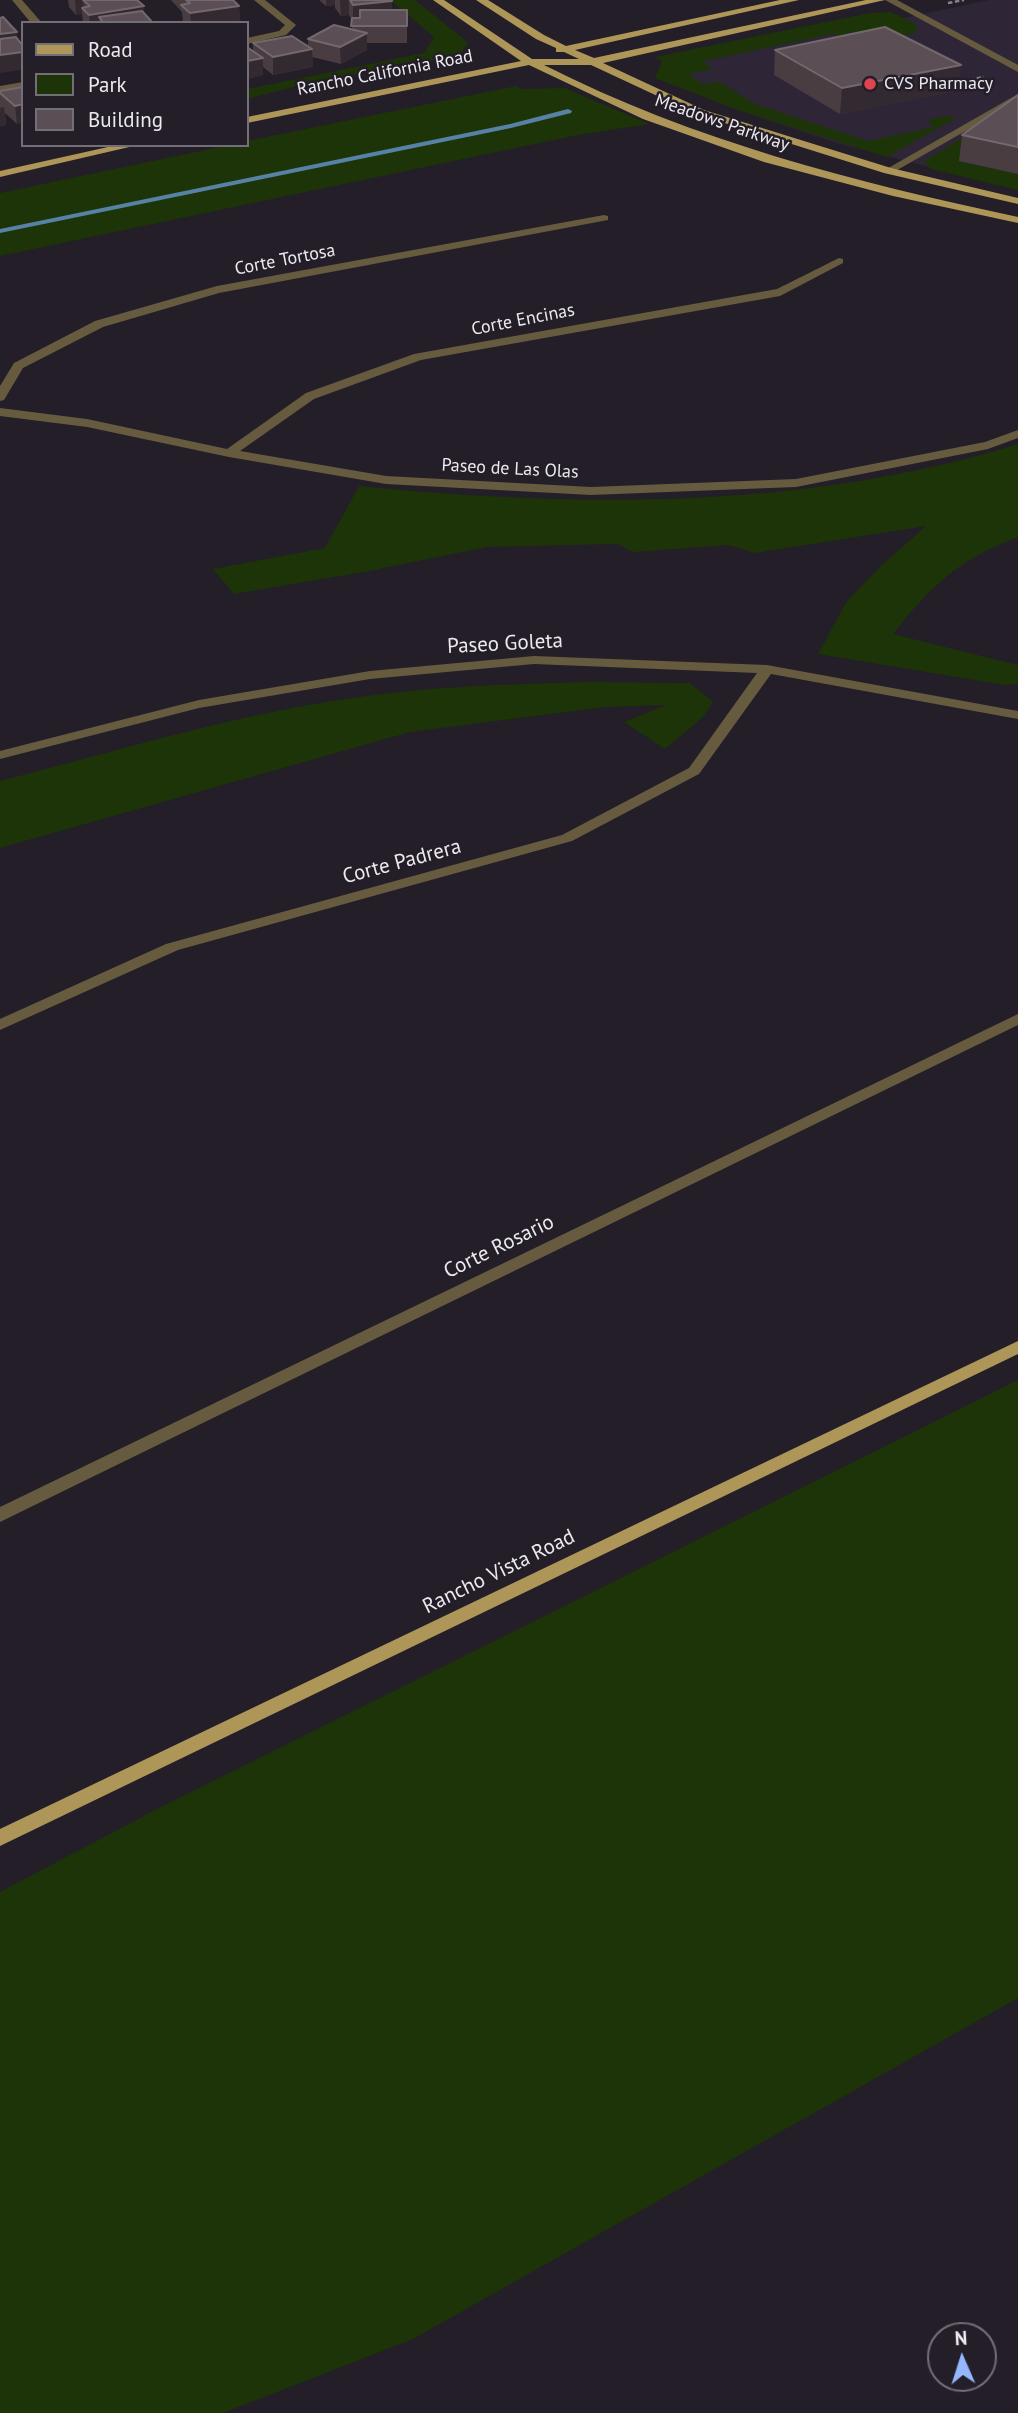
<!DOCTYPE html>
<html>
<head>
<meta charset="utf-8">
<style>
  body { margin:0 }
  #map { position:relative; width:1018px; height:2413px; overflow:hidden; background:#231e28; font-family:"PT Sans",sans-serif }
  canvas { display:block }
  .legend { position:absolute; left:21px; top:21px; width:228px; height:126px; box-sizing:border-box; background:#231e28; border:2px solid #736f78; margin:0; padding:9px 12px; list-style:none; font-size:21px; color:#ece9f0 }
  .legend li { display:flex; align-items:center; gap:14px; height:35px }
  .legend b { width:35px; border:2px solid #736f78 }
  .north { position:absolute; left:927px; top:2322px; width:70px; height:70px; box-sizing:border-box; background:#231e28; border:2px solid #736f78; border-radius:50%; rotate:357deg; font-size:19px; font-weight:700; line-height:28px; text-align:center; color:#ece9f0 }
  .north::after { content:''; display:block; margin:auto; width:24px; height:32px; background:#95b6fd; clip-path:polygon(50% 0,100% 100%,50% 72%,0 100%) }
</style>
</head>
<body>
<div id="map">
<canvas width="1018" height="2413"></canvas>
<ul class="legend">
<li><b style="height:9px;background:#ae9658"></b>Road</li>
<li><b style="height:19px;background:#1d3408"></b>Park</li>
<li><b style="height:19px;background:#5b4f55"></b>Building</li>
</ul>
<div class="north">N</div>
</div>
<script>
const context = document.querySelector('canvas').getContext('2d');
context.lineJoin = 'round';
function paint(path, color) {
  context.fillStyle = color;
  context.fill(path, 'evenodd');
}
function stroke(path, color, width, dash) {
  context.strokeStyle = color;
  context.lineWidth = width;
  context.lineCap = dash ? 'butt' : 'round';
  context.setLineDash(dash || []);
  context.stroke(path);
}
function write(font, color, halo, rows, align = 'center') {
  context.font = font + ' "PT Sans",sans-serif';
  context.lineWidth = 5;
  context.setLineDash([]);
  context.textBaseline = 'middle';
  context.strokeStyle = halo;
  context.fillStyle = color;
  for (const [text, x, y, turn = 0] of rows) {
    context.save();
    context.translate(x, y);
    context.rotate((+turn || 0) * Math.PI / 180);
    context.textAlign = isNaN(turn) ? turn : align;
    if (halo) context.strokeText(text, 0, 0);
    context.fillText(text, 0, 0);
    context.restore();
  }
}
const built = new Path2D(`
  M989,0H1018V190L837,143L738,110L655,78L671,75L701,61Z`);
const green = new Path2D(`
  M390,0H415L469,43L457,56L317,81L247,99V89L424,53L434,37Z
  M891,12L916,24L917,32C905,39 864,33 847,33V37L833,34L703,61L713,69L689,74L702,84L720,82L755,104L868,141L935,127L927,122C932,117 948,114 956,118L887,157L738,110L655,78L662,61L655,57L870,13Z
  M516,86L521,89L565,88L649,124L578,135L0,256V193L229,145H247V141Z
  M970,133L961,162L1018,174V190L931,169L924,161Z
  M1018,444V537C959,559 931,586 893,634L1018,665V684L1005,685L818,654L847,601L881,566L926,526L755,553L728,545L633,552L618,544L487,547L369,571L234,594L213,569L325,548L359,486C579,508 805,510 1018,444Z
  M591,682L690,683L713,702L703,717L665,749L624,722L666,705L605,707L410,732L0,848V781C117,751 232,715 352,698C431,686 511,684 591,682Z
  M1018,1380V1998L413,2339L223,2413H0V1892L157,1809Z`);
const stream = new Path2D(`
  M568,109L572,111L571,113L511,128L0,233V229L510,124Z`);
const path = new Path2D(`
  M948,3L964,0
  M963,81L984,77`);
const minor = new Path2D(`
  M12,0H22L42,23H31Z
  M254,0H265L296,25L286,35L247,44V38L279,31L285,25Z
  M885,0H897L1018,65V72Z
  M23,82V88L0,92V86Z
  M1018,94V101L892,173L883,171Z
  M604,215L608,216V220L219,293L103,327L23,368L4,400L0,401V386L14,363L95,321L217,286Z
  M839,258L843,259V263L780,296L421,360L314,399L240,451L386,476L591,487L796,479L985,442L1018,430V438L988,449L796,487L591,495L386,484L229,457L87,427L0,416V408L87,419L227,449L306,393L414,354L777,289Z
  M534,656L767,665L1018,711V719L771,674L699,774L572,841L178,950L0,1030V1019L166,944L562,835L689,768L757,673L534,664L370,679L199,708L0,759V751L199,700L370,671Z
  M1018,1014V1025L0,1522V1507Z`);
const major = new Path2D(`
  M433,0H444L532,59H579L564,52H556V48L536,39L476,0H488L544,35L566,46L780,0H799L575,50L594,58L866,0H885L603,63L704,110L891,168L1018,198V204L884,173L696,114L591,65H544C694,141 854,182 1018,217V223L893,196L764,162L643,119L529,65L247,123V117L521,61Z
  M117,145H138L0,177V171Z
  M1018,1341V1354L0,1846V1829Z`);
const wall = new Path2D(`
  M68,0H137L145,14L153,23H83L82,14L76,15L69,7Z
  M171,0H233L239,6L240,23H183L182,12Z
  M319,0H391L392,10H407V43H367V50L341,64L312,57L313,67L273,75L263,67V75L247,79V47L253,51V43L308,46V39L352,29V20L349,15L341,16L335,8V5L326,6Z
  M775,50L959,90L840,114L774,75Z
  M23,87L17,124L5,113L6,125L0,126V91Z
  M1018,95V174L959,161L962,135Z`);
const shadedWall = new Path2D(`
  M75,0H83L84,9L82,8V14L76,15Z
  M326,0H335V5L326,6Z
  M340,0H349V15L341,16Z
  M392,1V19L353,22V5Z
  M144,6L145,23L99,17V23H90L89,15Z
  M239,6L240,23H191L190,13Z
  M17,32L18,49L0,52V34Z
  M367,33V50L341,64L340,47Z
  M312,49L313,67L273,75V57Z
  M23,52V70L0,73V55Z
  M263,58V75L247,79V61Z
  M961,65L959,90L840,114L842,88Z
  M23,104V123L17,124L15,106Z
  M4,107L6,125L0,126V108Z`);
const building = new Path2D(`
  M83,0H137L144,6L89,15L82,8L90,6Z
  M186,0H233L239,6L190,13L181,5L190,3Z
  M350,0H391L392,1L353,5Z
  M360,10H407V26H351L352,18H360Z
  M142,11L153,23H104L99,17Z
  M3,17L17,32L0,34V18Z
  M334,25L367,33L340,47L308,39Z
  M885,27L961,65L842,88L775,50Z
  M292,36L312,49L273,57L253,43Z
  M16,37L23,46V52L0,55V39Z
  M247,47L263,58L247,61Z
  M23,87V104L15,106L0,93V91Z
  M1018,95V147L962,135Z`);
const markers = [
  [870,84,7,"#e0444e"]
];
const farStreetnames = [
  ["Rancho California Road",385,73,-11],
  ["Meadows Parkway",722,123,19],
  ["Corte Tortosa",285,260,-11],
  ["Corte Encinas",523,320,-11],
  ["Paseo de Las Olas",510,469,3]
];
const farPoinames = [
  ["CVS Pharmacy",884,84]
];
const streetNames = [
  ["Paseo Goleta",505,644,-3],
  ["Corte Padrera",402,862,-15],
  ["Corte Rosario",499,1247,-26],
  ["Rancho Vista Road",499,1572,-26]
];
paint(built, '#2e2636');
paint(green, '#1d3408');
paint(stream, '#5781a5');
stroke(path, '#86828a', 2.5, [4.5, 2.5]);
paint(minor, '#675b3f');
paint(major, '#ae9658');
paint(wall, '#493d42');
paint(shadedWall, '#332930');
paint(building, '#5b4f55');
stroke(building, '#72686d', 2);
for (const [x, y, r, color] of markers) {
  const dot = new Path2D();
  dot.arc(x, y, r, 0, 2 * Math.PI);
  context.fillStyle = color;
  context.fill(dot);
  stroke(dot, '#231e28', 2.5);
}
write('18px', '#ece9f0', '#231e28', farStreetnames);
write('18px', '#ece9f0', '#231e28', farPoinames, 'left');
write('21px', '#ece9f0', '#231e28', streetNames);
</script>
</body>
</html>
